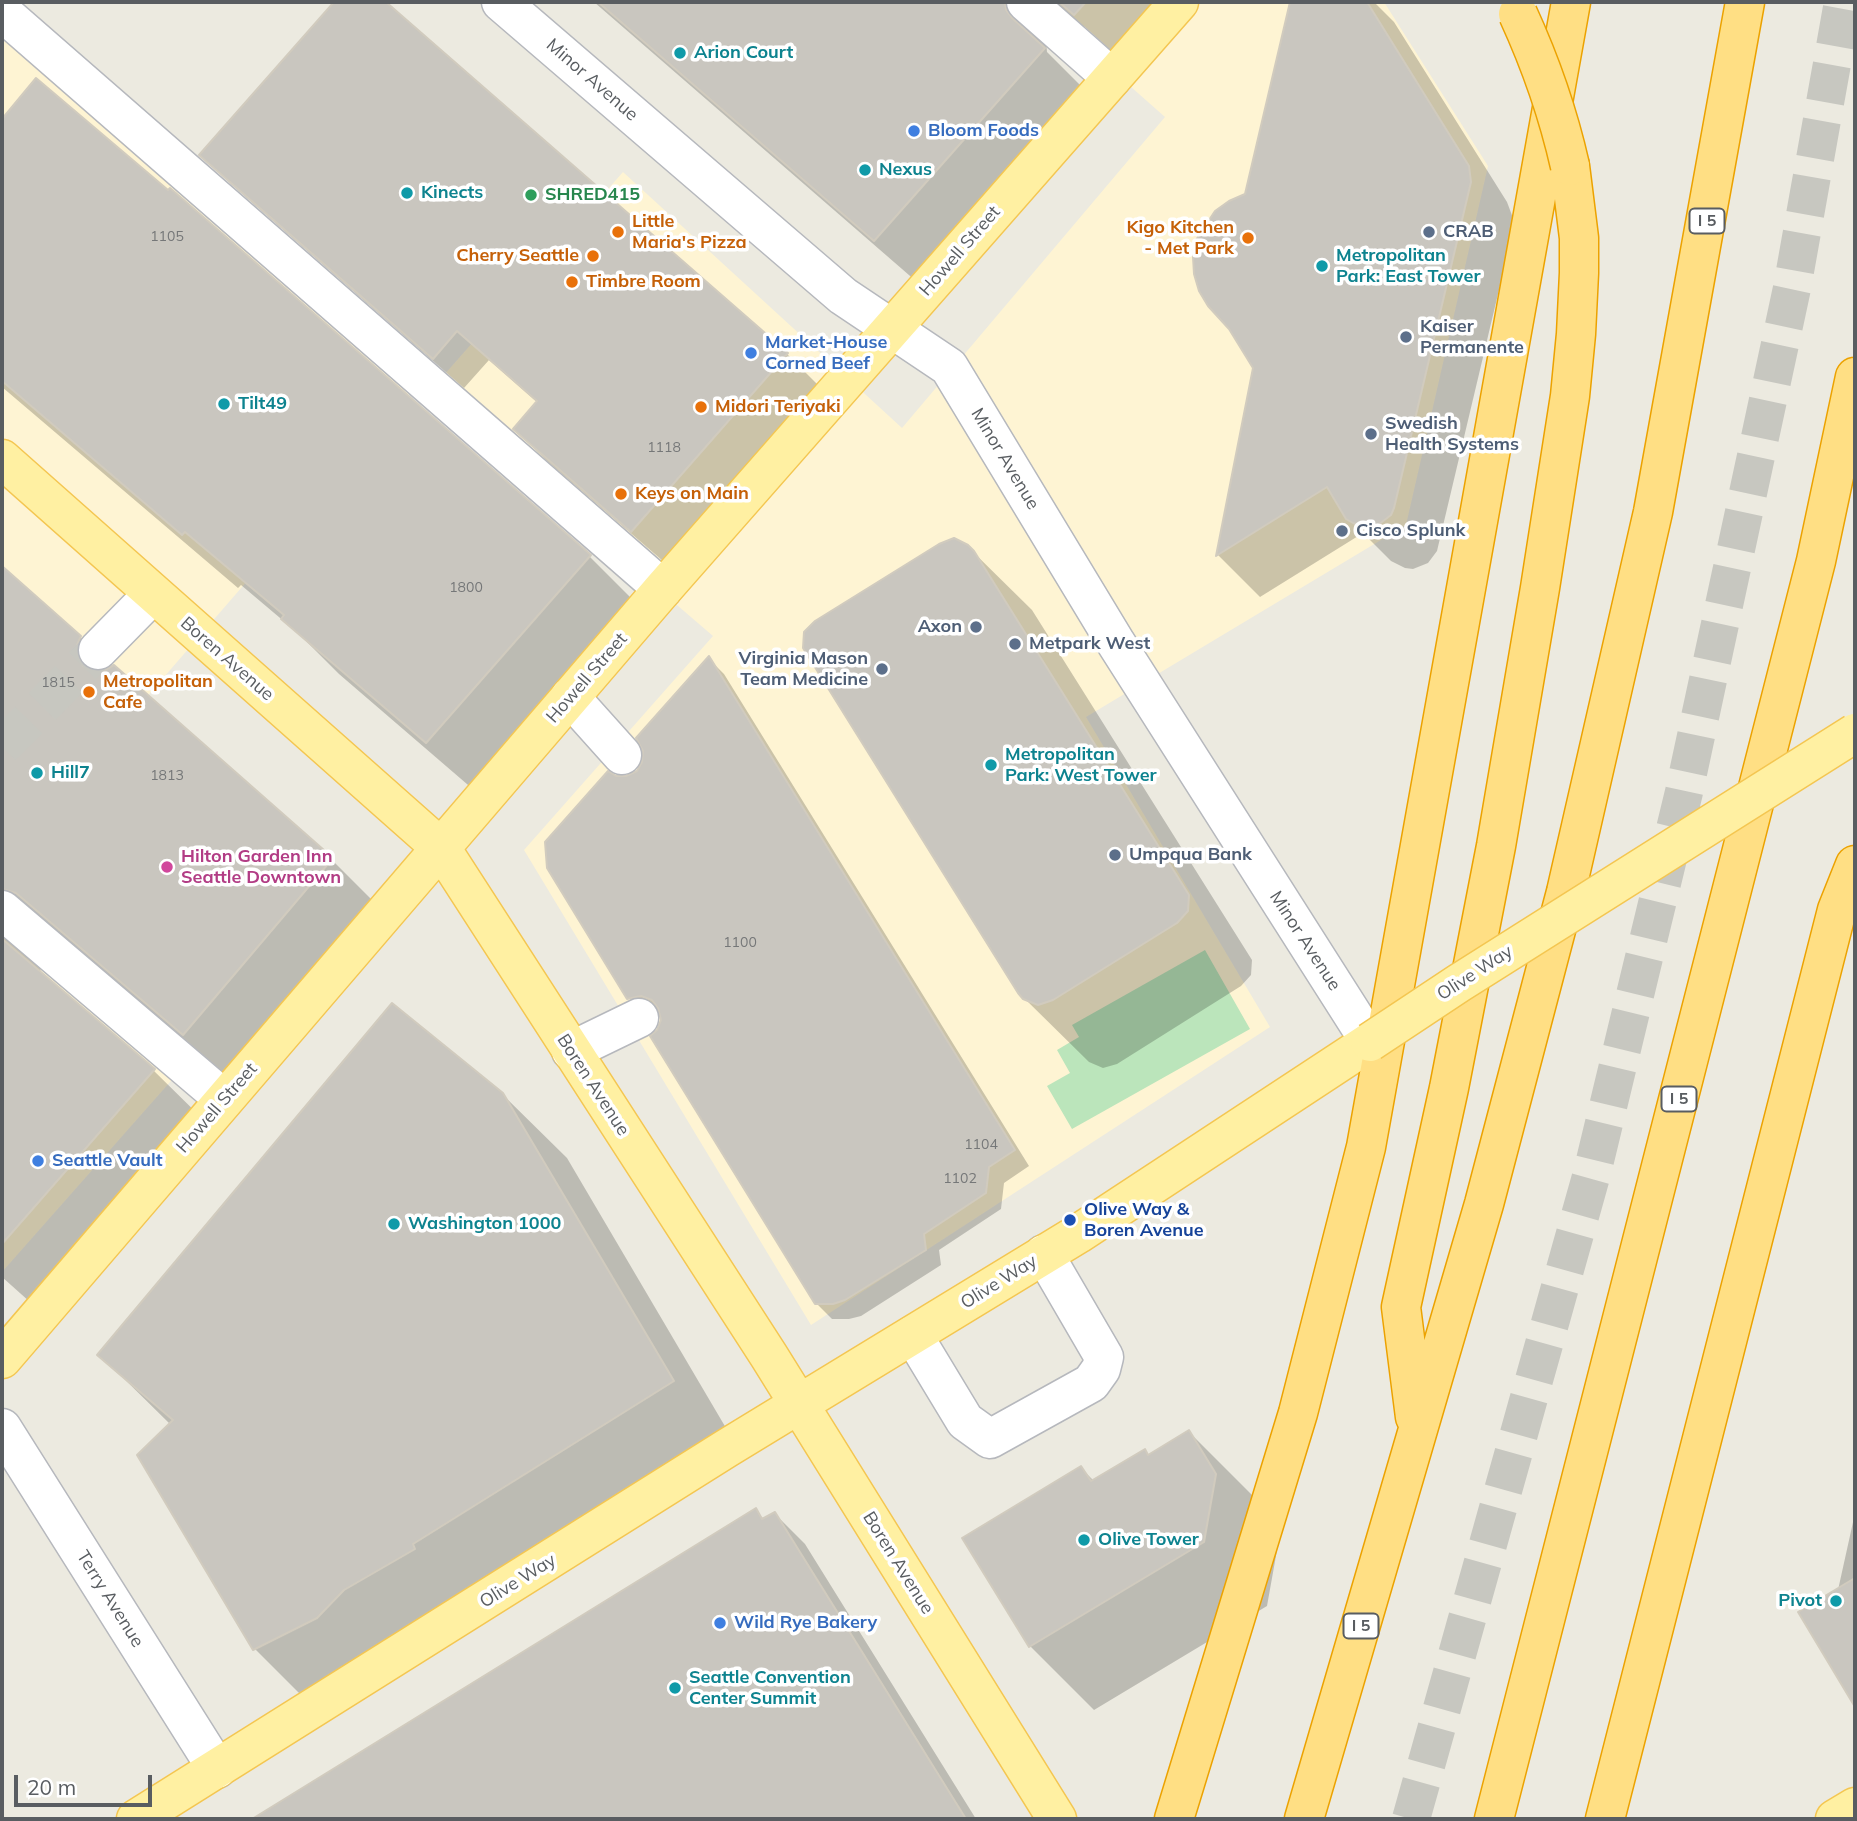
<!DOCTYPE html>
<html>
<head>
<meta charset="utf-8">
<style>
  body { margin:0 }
  #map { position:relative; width:1857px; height:1821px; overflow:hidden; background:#eceae0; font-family:Mulish,sans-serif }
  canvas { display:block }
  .frame { position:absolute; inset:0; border:4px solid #595d61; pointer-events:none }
  .scale { position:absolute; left:14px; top:1775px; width:138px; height:32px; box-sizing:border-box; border:4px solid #595d61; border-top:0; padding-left:9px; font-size:21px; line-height:24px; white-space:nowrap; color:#595d61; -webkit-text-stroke:5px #fff; paint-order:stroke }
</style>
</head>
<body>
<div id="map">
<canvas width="1857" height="1821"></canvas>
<div class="frame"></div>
<div class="scale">20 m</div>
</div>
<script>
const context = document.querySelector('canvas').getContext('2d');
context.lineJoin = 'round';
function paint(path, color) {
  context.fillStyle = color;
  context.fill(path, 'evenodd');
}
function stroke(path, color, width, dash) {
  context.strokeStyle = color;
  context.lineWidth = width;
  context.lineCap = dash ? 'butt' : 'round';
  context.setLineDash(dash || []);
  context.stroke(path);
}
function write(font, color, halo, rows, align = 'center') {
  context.font = font + ' Mulish,sans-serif';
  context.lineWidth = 7;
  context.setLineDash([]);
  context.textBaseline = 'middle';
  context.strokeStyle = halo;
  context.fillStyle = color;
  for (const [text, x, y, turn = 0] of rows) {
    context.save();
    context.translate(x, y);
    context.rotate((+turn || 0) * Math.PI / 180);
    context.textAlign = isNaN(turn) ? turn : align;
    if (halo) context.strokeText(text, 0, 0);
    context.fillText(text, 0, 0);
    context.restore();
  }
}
const commercial = new Path2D(`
  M1035,2H1384L1488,166L1406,525L1086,717L1270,1027L811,1325L524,850L713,636L429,392L623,172L902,428L1165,117Z
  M2,23L417,385L2,864Z
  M2,918L178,1073L2,1272Z`);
const green = new Path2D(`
  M1205,950L1250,1029L1072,1129L1047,1086L1070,1073L1057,1050L1079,1037L1072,1025Z`);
const shadow = new Path2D(`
  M336,2H383L787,354L817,384L663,561L545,459L515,429L538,403L489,360L464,388L232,185L202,155Z
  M594,2H1158L1117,56L1085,27L1074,22L1046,41L1047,52L1086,91L917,282Z
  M1292,2H1374L1394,22L1507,202L1513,218L1512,235L1437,551L1428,563L1413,569L1405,568L1391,561L1363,533L1260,597L1218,555L1255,368L1247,195Z
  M37,80L168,193L170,190L590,557L645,612L482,797L339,674L299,634L241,585L238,588L2,387V122Z
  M967,546L1032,610L1252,960L1251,975L1241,986L1117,1064L1103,1068L1089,1062L1024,998Z
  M2,568L80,637L111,668L114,667L332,860L392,920L244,1094L46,955L40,968L41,974L153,1070L214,1130L49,1319L2,1277Z
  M709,659L724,674L1029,1166L1004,1183L1001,1209L939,1250L941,1265L861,1316L849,1319H832L816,1303L659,1031L662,1020L661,1012L645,1014L629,998L615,778H626L638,772Z
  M502,1094L567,1158L736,1445L318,1712L255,1649L171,1425L100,1355Z
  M1189,1432L1253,1496L1279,1539L1267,1606L1094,1710L1030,1646L1081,1468L1094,1481L1145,1451L1150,1456Z
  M755,1511L765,1520L775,1514L805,1544L976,1819H256Z
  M1855,1513V1703L1800,1613L1838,1590Z`);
const building = new Path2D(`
  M334,2H386L788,353L631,532L513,429L537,401L457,331L433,359L199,155Z
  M598,2H1005L1006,10L1012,18L1045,48L874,241Z
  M1059,2H1086L1074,15Z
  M1290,2H1367L1464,158L1469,166L1471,182L1394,508L1391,515L1378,525L1361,526L1353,523L1346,519L1327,487L1216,556L1253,368L1229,329L1208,306L1199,291L1194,274L1193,257L1196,240L1215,211L1229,201L1245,194Z
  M36,78L168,190L170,188L591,555L426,743L281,619L284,615L185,532L182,535L2,381V119Z
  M954,538L968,545L974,551L1189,895L1188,911L1177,923L1053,1000L1038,1005L1023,999L1018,993L803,648L804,632L815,621L939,544Z
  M2,566L81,636L77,645V655L83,666L93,671H103L114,665L333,858L183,1035L16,893L2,889Z
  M709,656L1015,1150L989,1167L986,1193L924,1234L926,1250L845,1300L833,1304H815L650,1036L657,1030L661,1020L658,1008L652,1000L641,996L627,999L547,868L545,842L608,771L616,776H626L637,771L642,762L643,751L636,738Z
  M2,939L155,1069L2,1244Z
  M392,1003L503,1093L674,1381L413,1544L415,1549L344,1590L317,1618L253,1650L137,1455L173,1420L97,1355Z
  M1189,1430L1216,1474L1204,1542L1029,1647L962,1538L1081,1466L1091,1481L1145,1449L1148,1455Z
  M756,1508L762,1519L775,1512L966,1819H252Z
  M1855,1578V1707L1798,1612Z`);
const minorTunnel = new Path2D(`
  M2,747L98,650`);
const highwayTunnel = new Path2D(`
  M1411,1819L1592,1173L1684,792L1792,288L1843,2`);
const minor = new Path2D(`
  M501,2L843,296L949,367L1116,643L1370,1042
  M1026,2L1112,78
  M2,12L663,589
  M98,650L153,594
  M570,697L622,755
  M2,910L224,1099
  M571,1051L639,1018
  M913,1335L965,1421L990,1439L1091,1383L1101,1369L1104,1357L1044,1254
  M2,1428L217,1769`);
const major = new Path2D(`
  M2,459L441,848L769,1356L1057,1819
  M2,1359L663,589L1179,2
  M136,1819L727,1448L1078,1234L1370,1042
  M1835,1819L1855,1807`);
const highway = new Path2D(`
  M1415,1417L1401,1307L1449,1088L1496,846L1540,588L1570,396L1576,334L1579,273V238L1570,166
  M1174,1819L1298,1413L1366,1147L1571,2
  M1304,1819L1484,1204L1566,892L1653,512L1745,2
  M1494,1819L1816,561L1855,377
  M1605,1819L1837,910L1855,865`);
const majorBridge = new Path2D(`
  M1370,1042L1459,983L1855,733`);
const highwayBridge = new Path2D(`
  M1518,14C1541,64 1558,113 1570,166`);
const markers = [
  [680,53,7,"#0f9aa8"],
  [914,131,7,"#3f7fe0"],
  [865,170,7,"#0f9aa8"],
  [407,193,7,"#0f9aa8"],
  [531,195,7,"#2e9e5b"],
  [618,232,7,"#e8710a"],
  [1429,232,7,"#5c6f8a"],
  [1248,238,7,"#e8710a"],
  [593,256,7,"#e8710a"],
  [1322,266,7,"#0f9aa8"],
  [572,282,7,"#e8710a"],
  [1406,337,7,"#5c6f8a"],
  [751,353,7,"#3f7fe0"],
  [224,404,7,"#0f9aa8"],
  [701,407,7,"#e8710a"],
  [1371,434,7,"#5c6f8a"],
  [621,494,7,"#e8710a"],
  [1342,531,7,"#5c6f8a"],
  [976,627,7,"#5c6f8a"],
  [1015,644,7,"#5c6f8a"],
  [882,669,7,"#5c6f8a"],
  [89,692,7,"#e8710a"],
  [991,765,7,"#0f9aa8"],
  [37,773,7,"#0f9aa8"],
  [1115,855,7,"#5c6f8a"],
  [167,867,7,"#d1479c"],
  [38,1161,7,"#3f7fe0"],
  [1070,1220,7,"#1a4fb4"],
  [394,1224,7,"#0f9aa8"],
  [1084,1540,7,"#0f9aa8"],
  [1836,1601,7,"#0f9aa8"],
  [720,1623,7,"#3f7fe0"],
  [675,1688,7,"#0f9aa8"]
];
const numberNames = [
  ["1105",167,237],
  ["1118",664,448],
  ["1800",466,588],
  ["1815",58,683],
  ["1813",167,776],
  ["1100",740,943],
  ["1104",981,1145],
  ["1102",960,1179]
];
const shields = [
  [1707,221,35],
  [1679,1099,35],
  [1361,1626,35]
];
const shieldNames = [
  ["I 5",1707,221],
  ["I 5",1679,1099],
  ["I 5",1361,1626]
];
const cultureNames = [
  ["Arion Court",694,53],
  ["Nexus",879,170],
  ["Kinects",421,193],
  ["Metropolitan",1336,256],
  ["Park: East Tower",1336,277],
  ["Tilt49",238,404],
  ["Metropolitan",1005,755],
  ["Park: West Tower",1005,776],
  ["Hill7",51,773],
  ["Washington 1000",408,1224],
  ["Olive Tower",1098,1540],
  ["Pivot",1822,1601,"right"],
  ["Seattle Convention",689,1678],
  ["Center Summit",689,1699]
];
const streetNames = [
  ["Minor Avenue",592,80,41],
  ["Howell Street",960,251,-49],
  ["Minor Avenue",1005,459,59],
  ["Boren Avenue",227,659,41],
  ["Howell Street",587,678,-49],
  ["Minor Avenue",1305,941,57],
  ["Olive Way",1475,973,-33],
  ["Boren Avenue",593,1085,57],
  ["Howell Street",217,1108,-49],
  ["Olive Way",999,1282,-32],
  ["Boren Avenue",898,1563,58],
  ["Olive Way",518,1581,-32],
  ["Terry Avenue",110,1599,58]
];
const shopNames = [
  ["Bloom Foods",928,131],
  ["Market-House",765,343],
  ["Corned Beef",765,364],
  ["Seattle Vault",52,1161],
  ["Wild Rye Bakery",734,1623]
];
const leisureNames = [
  ["SHRED415",545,195]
];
const foodNames = [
  ["Little",632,222],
  ["Maria's Pizza",632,243],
  ["Kigo Kitchen",1234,228,"right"],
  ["- Met Park",1234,249,"right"],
  ["Cherry Seattle",579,256,"right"],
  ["Timbre Room",586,282],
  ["Midori Teriyaki",715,407],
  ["Keys on Main",635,494],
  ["Metropolitan",103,682],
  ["Cafe",103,703]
];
const serviceNames = [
  ["CRAB",1443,232],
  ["Kaiser",1420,327],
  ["Permanente",1420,348],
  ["Swedish",1385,424],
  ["Health Systems",1385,445],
  ["Cisco Splunk",1356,531],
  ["Axon",962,627,"right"],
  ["Metpark West",1029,644],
  ["Virginia Mason",868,659,"right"],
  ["Team Medicine",868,680,"right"],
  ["Umpqua Bank",1129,855]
];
const hotelNames = [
  ["Hilton Garden Inn",181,857],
  ["Seattle Downtown",181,878]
];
const transitNames = [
  ["Olive Way &",1084,1210],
  ["Boren Avenue",1084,1231]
];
paint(commercial, '#fef4d3');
paint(green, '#bbe5bb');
paint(shadow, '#0003');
paint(building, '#c9c6bf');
stroke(building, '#d1cbbe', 2);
stroke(minorTunnel, '#c7c7c0', 38, [38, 19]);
stroke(highwayTunnel, '#c7c7c0', 38, [38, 19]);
stroke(minor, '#b6b8bd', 41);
stroke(major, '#f4c651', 41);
stroke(highway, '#eca200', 41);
stroke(minor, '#fff', 38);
stroke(major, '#fff0a2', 38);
stroke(highway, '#ffdf84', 38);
stroke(majorBridge, '#f4c651', 41, []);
stroke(highwayBridge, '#eca200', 41, []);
stroke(majorBridge, '#fff0a2', 38);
stroke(highwayBridge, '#ffdf84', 38);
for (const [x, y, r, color] of markers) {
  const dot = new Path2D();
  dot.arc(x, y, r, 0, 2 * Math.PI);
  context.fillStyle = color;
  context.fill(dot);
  stroke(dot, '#fff', 2.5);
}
write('14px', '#757778', null, numberNames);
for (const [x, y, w] of shields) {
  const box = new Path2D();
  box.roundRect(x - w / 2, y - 12.5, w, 25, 5);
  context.fillStyle = '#fff';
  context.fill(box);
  stroke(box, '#595d61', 2);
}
write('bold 16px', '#595d61', null, shieldNames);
write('bold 18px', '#0d838f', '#fff', cultureNames, 'left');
write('18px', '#595d61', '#fff', streetNames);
write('bold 18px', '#366cbe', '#fff', shopNames, 'left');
write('bold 18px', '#27864d', '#fff', leisureNames, 'left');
write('bold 18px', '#c56008', '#fff', foodNames, 'left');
write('bold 18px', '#4e5e75', '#fff', serviceNames, 'left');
write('bold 18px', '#b23c85', '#fff', hotelNames, 'left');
write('bold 18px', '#164399', '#fff', transitNames, 'left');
</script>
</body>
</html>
